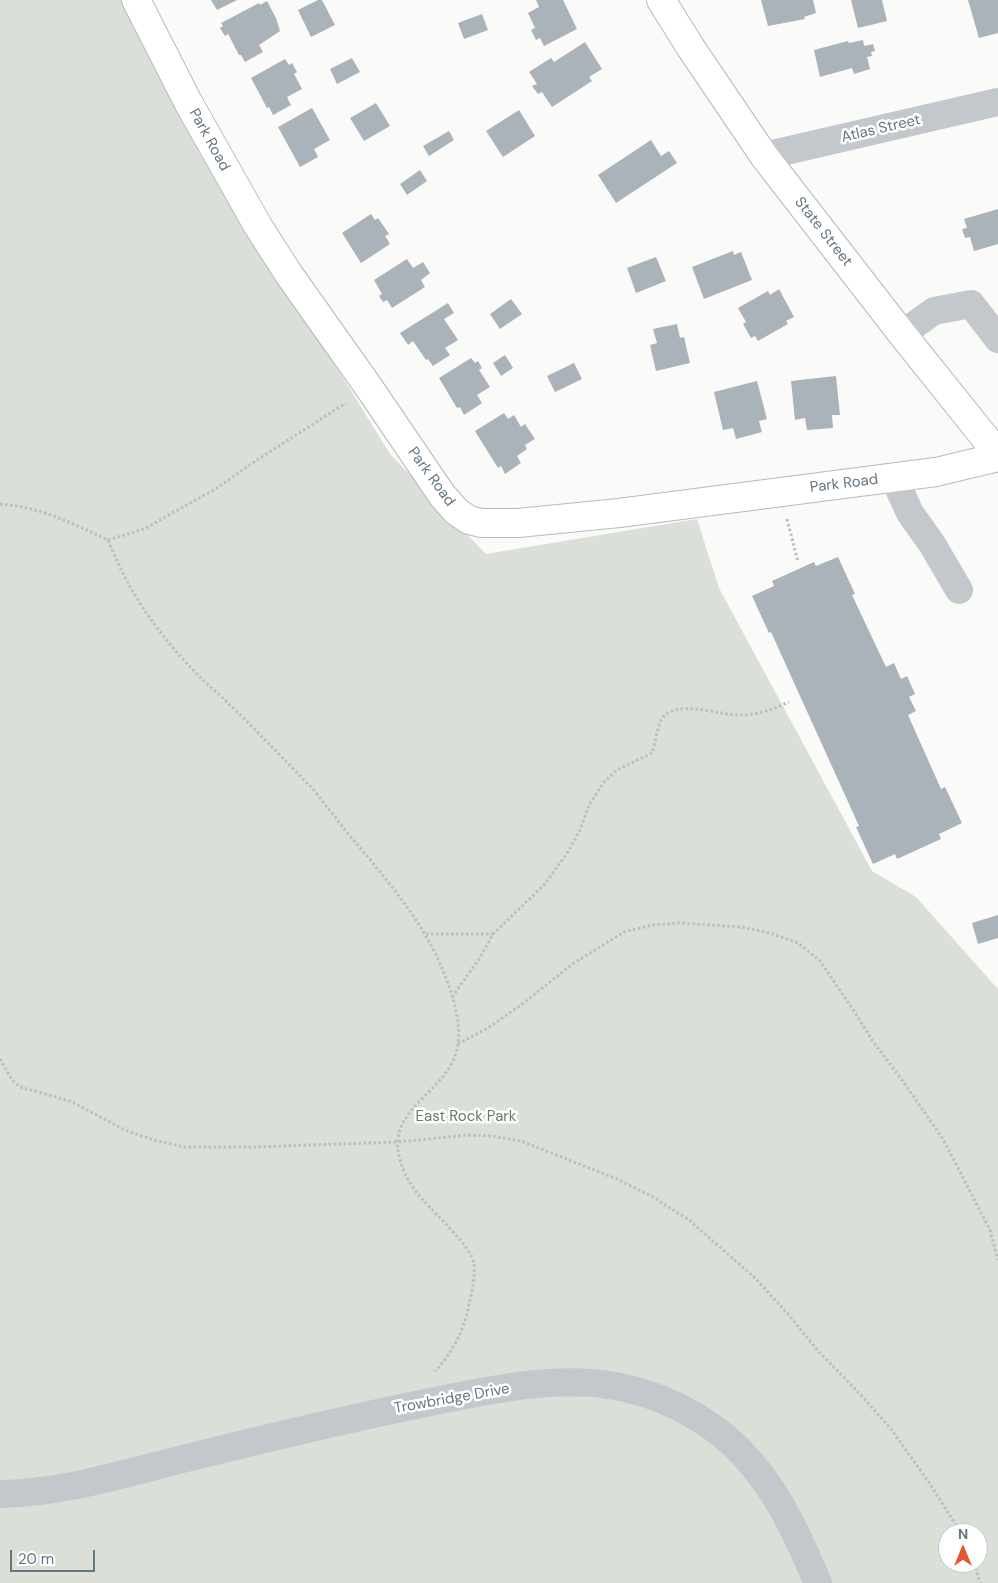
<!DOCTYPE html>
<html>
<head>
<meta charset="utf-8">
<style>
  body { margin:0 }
  #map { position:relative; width:998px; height:1583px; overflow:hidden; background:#fafaf8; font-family:"DM Sans",sans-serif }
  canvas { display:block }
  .north { position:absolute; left:938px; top:1523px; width:50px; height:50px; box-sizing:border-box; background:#fff; border:1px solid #c1c8cd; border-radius:50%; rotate:0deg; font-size:14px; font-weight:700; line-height:20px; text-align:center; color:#657683 }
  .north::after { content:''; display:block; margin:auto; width:18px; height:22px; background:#e4572e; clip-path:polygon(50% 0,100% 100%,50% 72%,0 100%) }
  .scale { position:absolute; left:10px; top:1550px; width:85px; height:22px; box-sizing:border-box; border:2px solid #657683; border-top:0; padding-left:6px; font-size:15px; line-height:18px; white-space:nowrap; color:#657683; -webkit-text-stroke:4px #fff; paint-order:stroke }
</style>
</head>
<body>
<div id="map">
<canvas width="998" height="1583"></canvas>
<div class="north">N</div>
<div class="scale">20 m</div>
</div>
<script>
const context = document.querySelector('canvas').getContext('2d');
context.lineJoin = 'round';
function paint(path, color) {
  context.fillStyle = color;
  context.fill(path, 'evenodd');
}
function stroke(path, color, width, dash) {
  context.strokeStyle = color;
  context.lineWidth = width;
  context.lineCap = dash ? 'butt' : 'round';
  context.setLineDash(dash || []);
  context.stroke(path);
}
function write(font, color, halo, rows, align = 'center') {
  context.font = font + ' "DM Sans",sans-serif';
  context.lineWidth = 5;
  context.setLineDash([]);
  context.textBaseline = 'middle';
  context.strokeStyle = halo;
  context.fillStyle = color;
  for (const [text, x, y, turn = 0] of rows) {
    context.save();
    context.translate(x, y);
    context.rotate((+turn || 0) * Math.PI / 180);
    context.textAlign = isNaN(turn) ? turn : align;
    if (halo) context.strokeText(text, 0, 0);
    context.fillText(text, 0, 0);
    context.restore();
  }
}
const green = new Path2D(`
  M0,0H121L262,246L390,454L486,554L697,519L719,588L872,871L916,897L998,989V1583H0ZM948,1533H978V1563H948Z`);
const building = new Path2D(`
  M211,0H237L217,10Z
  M318,0H322L335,25L311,37L298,10Z
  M536,0H563L577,29L544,46L540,38L536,40L531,30L535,28L528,13L539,7Z
  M761,0H813L816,13L804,17L805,19L768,26Z
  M851,0H882L887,21L858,28Z
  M968,0H998V33L979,38Z
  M267,1L276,18L280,31L259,45L263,52L245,62L241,55H239L228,34L225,36L220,28L223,26L221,23L259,3L260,5Z
  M482,14L488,30L464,39L458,23Z
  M863,40L864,46L873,44L875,51L871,52L872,56L867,57L870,69L854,74L852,68L820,77L814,50L848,41L849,43Z
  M585,42L602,69L589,77L592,81L552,107L542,92L538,94L532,86L537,84L529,72L551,58L554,62Z
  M352,58L360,72L337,84L330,69Z
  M285,59L289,65L292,63L297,72L294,74L302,89L287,97L291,105L273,115L269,107L267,108L251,78Z
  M376,103L390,126L364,141L350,118Z
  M312,108L330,140L314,149L318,157L300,167L278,127Z
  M519,110L535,136L503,157L486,131Z
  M449,131L454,140L429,156L423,146Z
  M651,140L661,156L669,151L677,163L616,203L598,175Z
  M420,170L427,181L407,195L400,184Z
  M998,209V244L974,251L970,237L965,238L962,229L967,228L964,219Z
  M371,214L375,220L378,218L389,234L385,236L390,244L361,263L342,233Z
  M733,251L734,255L741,252L752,280L704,299L692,267Z
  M656,257L666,281L636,293L627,268Z
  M407,259L413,268L423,262L430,273L421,280L425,287L392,308L387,300L383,302L379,296L382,294L374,280Z
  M779,289L794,317L786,321L788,324L758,341L755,336L751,338L743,324L746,322L738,308L768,291L770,295Z
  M511,299L522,314L500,329L490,314Z
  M448,303L454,313L444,319L458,340L445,348L450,355L433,366L428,359L426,360L413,341L408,345L400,333Z
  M677,324L680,338L684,337L690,363L656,371L650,345L657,343L653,329Z
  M505,355L513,368L501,376L493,363Z
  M471,358L475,363L478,361L482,368L479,370L490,387L477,395L482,403L464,415L460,407L457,408L439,378Z
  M574,363L582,379L555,392L547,376Z
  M836,376L840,415H832L833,428L807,430L805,418L795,420L791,381Z
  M757,381L767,419L759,421L762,432L736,439L733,428L723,430L714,392Z
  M504,413L508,419L514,415L521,427L525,424L535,439L525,445L527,449L517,456L521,463L505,474L501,466L498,468L475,431Z
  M838,557L855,594L852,595L886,667L894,663L901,679L907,676L915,694L909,697L916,711L908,715L941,789L945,787L962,823L939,834L941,839L897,859L895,854L873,864L856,827L859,826L771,632L769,633L752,596L774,586L772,581L814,562L816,566Z
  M998,915V938L978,944L972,923Z`);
const path = new Path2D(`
  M0,504C41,507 71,523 108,540C114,554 120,568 127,581C144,613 168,644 193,670C205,683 218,693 230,705C245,719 259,734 273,748C286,761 299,775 312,788C329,809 345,831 363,851C394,889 426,927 444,973C454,998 466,1034 453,1061C435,1098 384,1114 401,1163C405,1177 414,1190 424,1201C436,1215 472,1247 474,1264C475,1277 472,1292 469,1304C465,1328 452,1354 435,1371
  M787,519L798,562
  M108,540L144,529L217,488L257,460L346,403
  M426,934H493
  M452,997L481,956L493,934L545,884L568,852L580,830L589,805L604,782L617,770L652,753C655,745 657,728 661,720C675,697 720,716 741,715C758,715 773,709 789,702
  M458,1044L488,1028L521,1005L574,963L624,932L652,925L679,923L713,925L741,927L770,933L798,943L820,961L852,1008L874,1043L900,1077L943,1139L990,1230L998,1260
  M0,1059L12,1080L20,1087L70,1101L125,1130L154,1140L184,1147H257L338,1144L397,1142L469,1135L492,1136L521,1141L617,1179L653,1197L689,1220L755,1278L788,1314L818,1351L860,1394L891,1429L928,1481L961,1533
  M974,1563L980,1583`);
const minor = new Path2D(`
  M764,156L998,102
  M902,334L934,311L971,304L998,339
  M894,478L910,513L932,544L959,590
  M0,1494C65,1493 129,1472 191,1457C275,1436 360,1416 445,1399C500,1388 559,1376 615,1386C659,1394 702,1415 734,1445C775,1484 796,1532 818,1583`);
const major = new Path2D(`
  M136,0L188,102L258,226L288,273L370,389L442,495L456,511L469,520L481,523H518L619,513L936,472L998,457
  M661,0L691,48L764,156L902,334L998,454`);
const streetNames = [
  ["Atlas Street",881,129,-13],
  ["Park Road",209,140,61],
  ["State Street",823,232,52],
  ["Park Road",431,477,54],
  ["Park Road",844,484,-7],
  ["Trowbridge Drive",452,1399,-10]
];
const parkNames = [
  ["East Rock Park",466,1117]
];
paint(green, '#dadfd7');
paint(building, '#aab3b9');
stroke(major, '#b5babe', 30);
stroke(path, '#bbbfc2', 3, [2.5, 2.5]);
stroke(minor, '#c3c8cc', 28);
stroke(major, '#fff', 28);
write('15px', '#657683', '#fff', streetNames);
write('15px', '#687a64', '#fff', parkNames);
</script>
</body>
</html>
